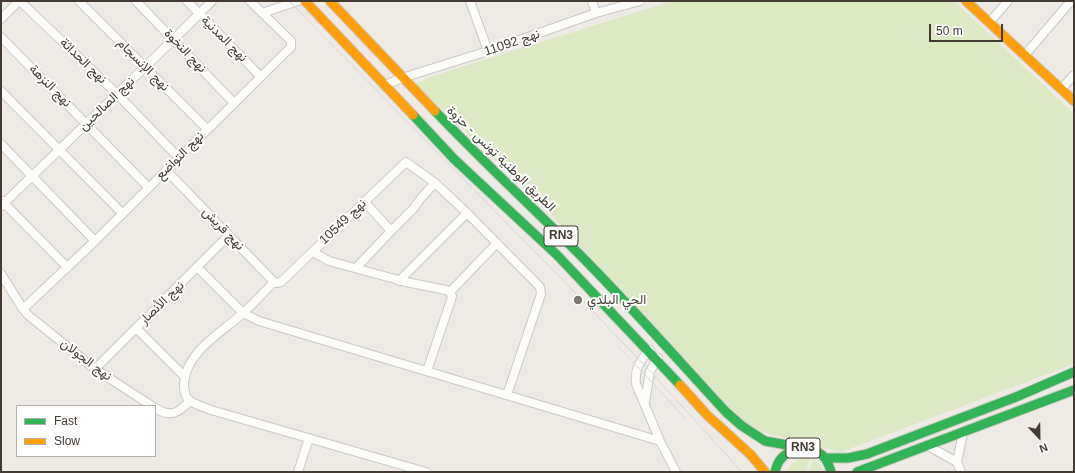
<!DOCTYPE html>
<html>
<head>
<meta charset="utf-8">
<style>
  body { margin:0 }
  #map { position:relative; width:1075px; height:473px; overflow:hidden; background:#eeebe6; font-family:Helvetica,sans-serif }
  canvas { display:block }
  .frame { position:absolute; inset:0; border:2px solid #433b33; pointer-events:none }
  .legend { position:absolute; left:16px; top:405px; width:140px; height:52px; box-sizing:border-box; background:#fff; border:1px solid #b4b1ad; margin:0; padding:5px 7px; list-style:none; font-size:12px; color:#433b33 }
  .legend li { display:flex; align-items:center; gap:8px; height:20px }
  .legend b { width:20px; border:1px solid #b4b1ad }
  .north { position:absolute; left:1019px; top:417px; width:40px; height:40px; -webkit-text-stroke:3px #fff; paint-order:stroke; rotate:158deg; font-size:11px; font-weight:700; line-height:16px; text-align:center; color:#433b33 }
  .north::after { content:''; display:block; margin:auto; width:14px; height:18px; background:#433b33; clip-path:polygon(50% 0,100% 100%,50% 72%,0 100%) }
  .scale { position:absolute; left:929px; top:24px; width:74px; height:18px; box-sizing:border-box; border:2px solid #433b33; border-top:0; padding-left:5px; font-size:12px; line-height:14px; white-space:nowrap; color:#433b33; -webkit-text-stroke:3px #fff; paint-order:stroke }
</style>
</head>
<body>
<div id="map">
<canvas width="1075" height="473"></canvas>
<div class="frame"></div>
<ul class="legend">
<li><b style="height:5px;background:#30b455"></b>Fast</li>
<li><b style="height:5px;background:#ff9f0a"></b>Slow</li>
</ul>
<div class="north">N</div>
<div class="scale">50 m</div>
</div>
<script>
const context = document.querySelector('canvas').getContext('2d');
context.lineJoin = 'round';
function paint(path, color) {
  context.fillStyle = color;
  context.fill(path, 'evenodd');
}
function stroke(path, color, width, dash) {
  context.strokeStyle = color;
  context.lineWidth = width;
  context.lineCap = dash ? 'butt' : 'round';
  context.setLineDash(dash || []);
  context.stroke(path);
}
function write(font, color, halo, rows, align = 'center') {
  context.font = font + ' Helvetica,Vazirmatn,sans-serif';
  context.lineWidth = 4;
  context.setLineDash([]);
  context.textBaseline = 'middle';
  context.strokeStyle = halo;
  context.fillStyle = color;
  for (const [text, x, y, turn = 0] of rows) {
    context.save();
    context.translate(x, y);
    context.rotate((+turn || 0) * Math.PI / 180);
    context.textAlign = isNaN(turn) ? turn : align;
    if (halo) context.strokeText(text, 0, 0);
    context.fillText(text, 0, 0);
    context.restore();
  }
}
const green = new Path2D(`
  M672,1H954L1074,114V364L841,452L754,430L739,418L644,314L541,204L416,84L433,76Z
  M802,458H810L806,472H786L791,464Z
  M813,459L821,465L825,472H809Z`);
const street = new Path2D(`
  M20,1L117,94L178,157
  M79,1L207,129
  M136,1L234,103
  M187,1L261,77
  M470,1L488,51
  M592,1L596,13
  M262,13L298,1
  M1,19L19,1
  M989,23L1008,1
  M1,37L148,187
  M1024,56L1071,1
  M385,85L402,78L488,51L596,13L640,1
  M1061,89L1074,75
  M1,91L122,213
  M1,144L95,241
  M166,170L274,282L276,283L281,282L406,162L435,183L467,213L540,287L541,294L538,303L507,395
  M2,201L67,267
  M364,201L391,231
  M1,206L174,39L212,1
  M313,252L329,261L406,282L446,290L450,292L452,296L451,300L427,371
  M198,268L243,313L259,321L660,441
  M356,268L391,231L414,208L421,198L435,183
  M1,274L23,309L28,315L95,369L152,406
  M399,281L467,213
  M274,282C264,292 254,303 244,312C222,333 187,350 184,383C184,389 184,393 187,398C192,404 204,407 211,410L426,472
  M450,292L497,243
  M23,309L95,241L291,47V41L250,1
  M136,328L185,377
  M650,350C640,360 634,370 636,384L660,441L676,472
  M95,369L229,235
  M645,402L650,371L658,358
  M155,408C171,418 178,413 190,401
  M928,446L957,462L963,433
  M957,462L961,472
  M298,472L309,438`);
const fast = new Path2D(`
  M435,111C484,163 537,211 588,263C635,311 680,362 726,412L742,426L765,441L804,448
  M413,115L454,159L557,255L680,385
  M825,458H848L867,454L1016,397L1074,372
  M775,472C776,468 777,464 780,460C789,448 810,444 822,455C828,460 829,466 831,472
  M857,472L1074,390`);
const slow = new Path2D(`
  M305,1L413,115
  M330,1L435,111
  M966,1L1074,101
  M680,385L707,415L751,455L765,472`);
const tram = new Path2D(`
  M289,1L583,301L650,371L742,472
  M618,346L685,418`);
const markers = [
  [578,300,5,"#7f7972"]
];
const shields = [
  [561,236,34],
  [803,448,34]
];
const shieldNames = [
  ["RN3",561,236],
  ["RN3",803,448]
];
const streetNames = [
  ["نهج المدنية",224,39,45],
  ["نهج 11092",512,43,-19],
  ["نهج النخوة",185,51,46],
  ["نهج الحداثة",83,61,44],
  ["نهج الإنسجام",143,65,45],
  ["نهج النزهة",50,86,45],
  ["نهج الصالحين",107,104,-44],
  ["نهج التواضع",180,156,-45],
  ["الطريق الوطنية تونس - حزوة",501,159,44],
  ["نهج 10549",343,222,-44],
  ["نهج قريش",223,229,46],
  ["نهج الأنصار",162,303,-44],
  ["نهج الجولان",86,360,37]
];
const poiNames = [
  ["الحي البلدي",587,300]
];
paint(green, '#dde9c4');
stroke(street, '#ccc9c4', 10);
stroke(fast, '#cec8bd', 11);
stroke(slow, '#cec8bd', 11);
stroke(street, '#fcfcfb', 8);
stroke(fast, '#30b455', 9);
stroke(slow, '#ff9f0a', 9);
stroke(tram, '#d8d7d7', 1);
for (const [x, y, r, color] of markers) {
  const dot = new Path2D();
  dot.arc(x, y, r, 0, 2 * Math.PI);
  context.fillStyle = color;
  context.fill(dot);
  stroke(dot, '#fff', 1.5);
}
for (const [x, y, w] of shields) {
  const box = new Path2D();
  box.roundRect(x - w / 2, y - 10, w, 20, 3);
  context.fillStyle = '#fff';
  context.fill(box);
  stroke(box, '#433b33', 1);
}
write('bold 12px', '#433b33', null, shieldNames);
write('13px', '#433b33', '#fff', streetNames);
write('13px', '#433b33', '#fff', poiNames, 'left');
</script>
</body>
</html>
